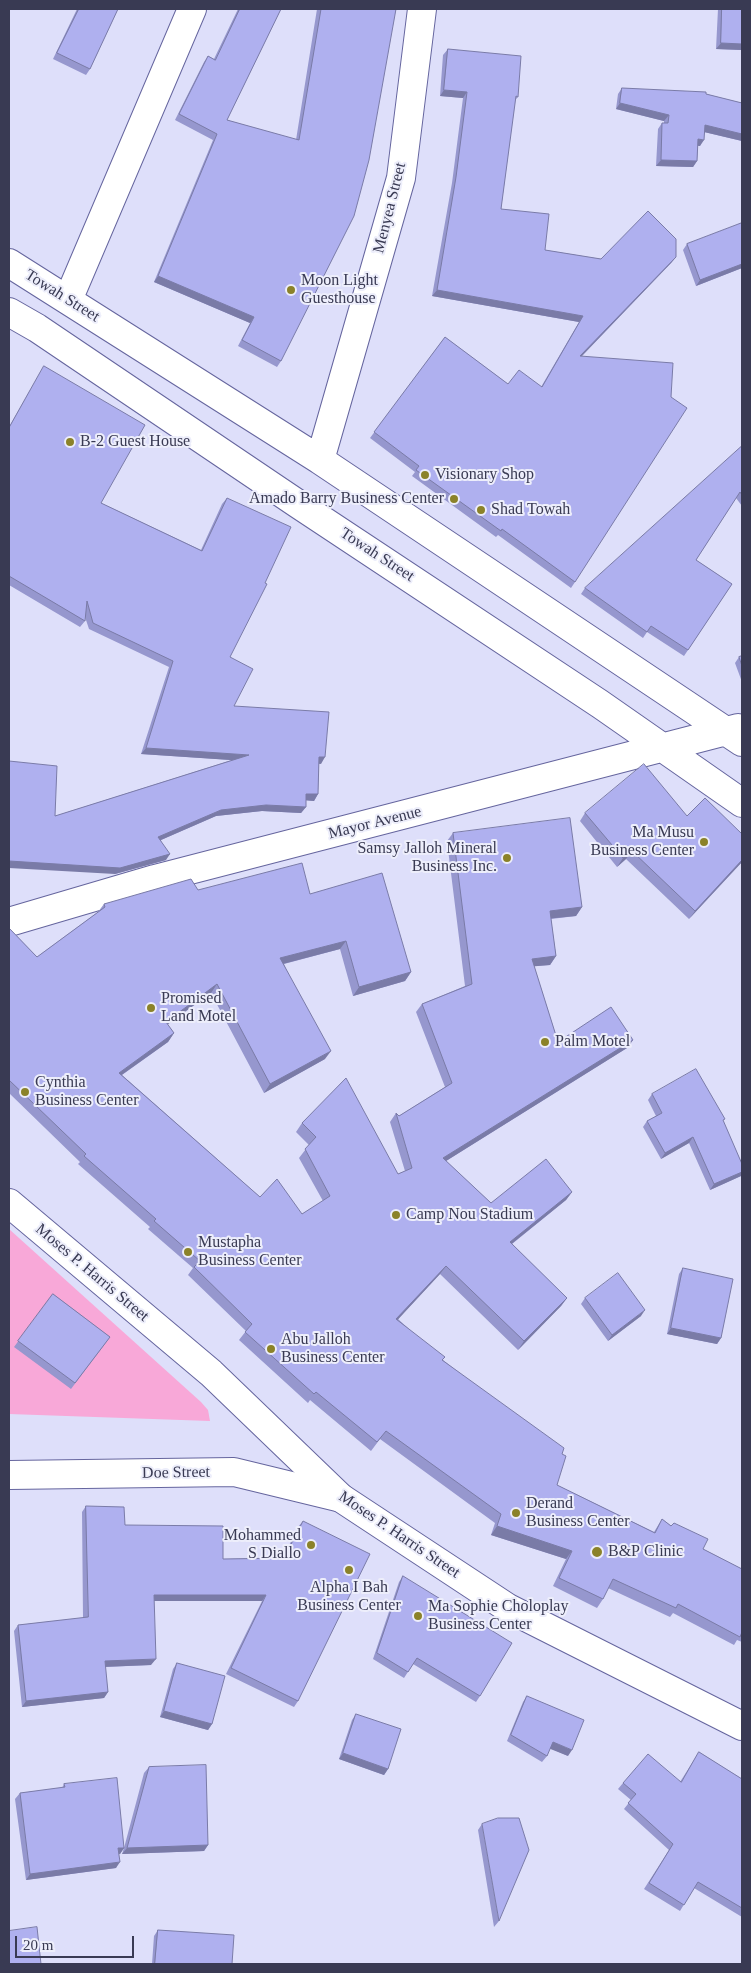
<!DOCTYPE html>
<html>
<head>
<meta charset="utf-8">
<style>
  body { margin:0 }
  #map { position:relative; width:751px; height:1973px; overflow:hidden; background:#dedffa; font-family:"Times New Roman",serif }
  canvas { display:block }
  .frame { position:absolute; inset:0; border:10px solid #393a53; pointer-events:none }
  .scale { position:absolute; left:15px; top:1936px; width:119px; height:22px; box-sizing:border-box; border:2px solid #393a53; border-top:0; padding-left:6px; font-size:15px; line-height:18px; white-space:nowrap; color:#393a53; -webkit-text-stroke:4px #edeefb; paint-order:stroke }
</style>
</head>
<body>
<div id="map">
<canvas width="751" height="1973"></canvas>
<div class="frame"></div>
<div class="scale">20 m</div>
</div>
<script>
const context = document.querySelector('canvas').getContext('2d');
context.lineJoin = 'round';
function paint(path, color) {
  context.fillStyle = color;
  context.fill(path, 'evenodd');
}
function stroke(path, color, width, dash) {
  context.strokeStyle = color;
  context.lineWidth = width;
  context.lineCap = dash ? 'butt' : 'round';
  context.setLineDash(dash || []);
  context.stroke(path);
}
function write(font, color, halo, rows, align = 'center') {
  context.font = font + ' "Times New Roman",serif';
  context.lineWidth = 4;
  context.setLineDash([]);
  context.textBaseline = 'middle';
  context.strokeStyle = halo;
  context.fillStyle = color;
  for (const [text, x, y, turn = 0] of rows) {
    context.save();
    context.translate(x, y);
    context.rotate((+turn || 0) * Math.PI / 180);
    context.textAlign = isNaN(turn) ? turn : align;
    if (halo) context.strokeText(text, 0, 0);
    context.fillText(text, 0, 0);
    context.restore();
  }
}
const green = new Path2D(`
  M9,1229L201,1402L208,1410L210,1421L9,1414Z`);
const minor = new Path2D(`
  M9,263L320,460L742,742
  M68,300L192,9
  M9,312L37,328L298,504L600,704L742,803
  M320,460L401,178L422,9
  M9,922L155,879L738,728
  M9,1475L234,1472L341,1498`);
const highway = new Path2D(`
  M9,1203L211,1373L341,1498L508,1608L742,1726`);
const wall = new Path2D(`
  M77,9H118L90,69L86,75L53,59Z
  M238,9H281L227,120L296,140L317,9H396L281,361L277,367L238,346L250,323L154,282L213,140L175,120L204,62L208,56L214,59Z
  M718,9H742V50L716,49Z
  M448,49L518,97L515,100L501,209L545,250L601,259L676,257L671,263L582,356L575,582L571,588L498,535L496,537L412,476L415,472L370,438L445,337L508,384L541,387L579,322L432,296L452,183L463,98L440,96L443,55Z
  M622,88L706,94L742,103V141L704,132L700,146H698L697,161L693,167L656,166L658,129L662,123H664V121L616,109L618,94Z
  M742,223V268L696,286L683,250L687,244Z
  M44,366L101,503L201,550L222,504L227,498L230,657L234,706L321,764H319L318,794L314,801L306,800V807L301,813L262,811L216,816L161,840L166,860L115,874L55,816L232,760L141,754L169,667L89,629L85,617V621L80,627L9,585V427L40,373Z
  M742,446V506L736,498L696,560L732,584L684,656L647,632L643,638L581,594L585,588Z
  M742,656V682L735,663L739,657Z
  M585,813L687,816L742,862L689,919L626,859L617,867L580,821Z
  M453,833L582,907L576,916L551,919L556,956L550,965L534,966L558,1042L633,1040L627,1048L446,1161L491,1203L572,1192L566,1200L512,1244L567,1298L561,1306L518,1350L440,1274L398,1319L443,1360L562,1454L557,1485L654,1532L662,1519L703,1549L742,1569V1642L737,1640L734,1645L673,1613L670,1617L608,1588L603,1599L597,1608L553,1586L566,1559L491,1535L495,1523L380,1439L371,1451L310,1400L308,1403L239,1340L246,1331L188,1275L193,1268L148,1229L150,1227L78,1164L80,1162L9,1093V928L37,957L98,912L104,904L198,890L310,894L411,972L405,981L353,996L340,949L284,964L325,1059L264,1093L211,993L167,1024L174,1033L168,1042L122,1075L260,1197L302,1214L323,1201L299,1158L309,1145L296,1132L302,1123L398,1174L405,1171L390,1122L396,1113L399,1116L445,1087L416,1012L422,1004L465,986L447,841Z
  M652,1094L723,1121L742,1164V1174L741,1176L710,1190L689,1143L661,1159L643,1127L647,1121L656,1116L648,1100Z
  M683,1268L721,1338L717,1344L667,1334L679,1274Z
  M53,1294L110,1337L71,1389L14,1347Z
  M585,1298L641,1316L608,1341L581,1304Z
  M86,1506L125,1525L223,1559L283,1558L298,1527L303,1521L298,1701L294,1707L226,1674L262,1601H154L151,1665L105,1667L108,1692L104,1698L22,1707L14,1631L18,1625L83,1618L82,1512Z
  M403,1576L480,1696L476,1702L413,1664L404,1678L373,1659L399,1582Z
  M177,1663L212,1724L208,1730L160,1717L173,1669Z
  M527,1696L568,1756L550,1748L547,1756L542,1762L507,1741L523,1702Z
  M356,1714L388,1769L384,1775L339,1759L352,1720Z
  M699,1752L742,1779V1917L694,1888L680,1911L644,1889L669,1850L624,1809L631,1800L618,1789L623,1783L680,1782Z
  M149,1767L208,1845L204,1851L122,1854L124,1848L120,1854H119L116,1868L26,1880L15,1799L20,1793L62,1788L64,1784L124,1848L144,1773Z
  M482,1824L499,1921L494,1927L478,1830Z
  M158,1930L232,1964H152L154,1936Z`);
const shadedWall = new Path2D(`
  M721,43L742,44V50L716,49Z
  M444,90L467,92L463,98L440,96Z
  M620,103L669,115L664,121L616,109Z
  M705,125L742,134V141L700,131Z
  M698,139L704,140L700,146L694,145Z
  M661,160L697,161L693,167L656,166Z
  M676,257L671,263L576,362L580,356Z
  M742,264V268L696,286L700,280Z
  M158,276L254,317L250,323L154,282Z
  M437,290L583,316L579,322L432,296Z
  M146,748L249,755L245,761L141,754Z
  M319,757H325L321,764L315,763Z
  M306,794H318L314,801L301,800Z
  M266,805L306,807L301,813L262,811L216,816L154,843L158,837L221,810Z
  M632,851L626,859L617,867L623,858Z
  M170,854L166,860L115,874L9,868V861Z
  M742,860V862L689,919L695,911Z
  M582,907L576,916L545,919L550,911Z
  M346,941L340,949L275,966L280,958Z
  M556,956L550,965L526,967L532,959Z
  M411,972L405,981L353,996L359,987Z
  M217,984L211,993L160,1030L166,1022Z
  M174,1033L168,1042L113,1081L119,1073Z
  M633,1040L627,1048L438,1166L443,1158Z
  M331,1051L325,1059L264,1093L270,1084Z
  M693,1137L689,1143L661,1159L665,1153Z
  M742,1172V1174L741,1176L710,1190L714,1184Z
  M572,1192L566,1200L504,1250L510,1242Z
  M446,1266L440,1274L391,1327L396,1319Z
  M567,1298L561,1306L518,1350L524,1341Z
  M645,1310L641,1316L608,1341L612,1335Z
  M671,1328L721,1338L717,1344L667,1334Z
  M497,1526L572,1551L566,1559L491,1535Z
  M154,1595H266L262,1601H150Z
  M156,1659L151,1665L101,1667L105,1661Z
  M108,1692L104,1698L22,1707L26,1701Z
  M164,1711L212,1724L208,1730L160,1717Z
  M553,1742L572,1750L568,1756L548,1748Z
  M343,1753L388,1769L384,1775L339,1759Z
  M208,1845L204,1851L122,1854L127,1848Z
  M118,1848H124L120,1854H114Z
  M120,1862L116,1868L26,1880L30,1874Z`);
const building = new Path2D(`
  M79,9H118L90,69L57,53Z
  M240,9H281L227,120L299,140L321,9H396L369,160L354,216L281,361L242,340L254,317L158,276L217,134L179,114L208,56L215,60Z
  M722,9H742V44L721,43Z
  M448,49L521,56L518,97L516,96L501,209L549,214L545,250L601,259L648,211L676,239V257L580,356L673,363L671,397L687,408L575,582L502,529L501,531L416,470L419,466L374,432L445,337L508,384L519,370L542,387L583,316L437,290L456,177L467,92L444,90Z
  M622,88L706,92V94L742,103V134L705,125L704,140L698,139L697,161L661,160L662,123H668L669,115L620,103Z
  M742,223V264L700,280L687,244Z
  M44,366L145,425L101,503L202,551L227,498L291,527L265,583L267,584L230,657L253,669L234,706L329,712L325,757H319L318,794H306V807L266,805L221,810L158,837L170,854L120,868L9,861V761L57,766L55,816L249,755L146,748L173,661L93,623L87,601L85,621L9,576V428Z
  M742,446V495L740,492L696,560L732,584L688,650L651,626L647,632L585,588Z
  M742,656V666L739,657Z
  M644,764L687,816L705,798L742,834V860L695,911L632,851L623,858L585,813Z
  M570,818L582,907L550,911L556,956L532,959L558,1042L611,1007L633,1040L443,1158L491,1203L546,1159L572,1192L510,1242L567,1298L524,1341L446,1266L396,1319L445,1357L442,1360L564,1448L562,1454L566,1456L557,1485L655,1533L662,1519L671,1526L674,1523L708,1539L703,1549L742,1569V1632L740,1637L678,1604L676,1608L613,1579L603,1599L559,1578L572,1551L497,1526L501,1514L386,1431L377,1442L316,1392L314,1394L245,1332L252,1324L194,1267L200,1261L154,1221L156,1219L84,1156L86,1154L9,1080V928L37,957L105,907L104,904L191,879L198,890L302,863L310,894L382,873L411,972L359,987L346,941L280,958L331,1051L270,1084L217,984L166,1022L174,1033L119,1073L260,1197L277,1179L302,1214L330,1196L305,1149L316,1137L302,1123L346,1078L398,1174L412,1168L396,1113L399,1116L452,1083L422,1004L472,984L453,833Z
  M696,1069L725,1119L723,1120L742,1164V1172L714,1184L693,1137L665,1153L647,1121L662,1113L652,1094Z
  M683,1268L733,1279L721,1338L671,1328Z
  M618,1273L645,1310L612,1335L585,1298Z
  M53,1294L110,1337L75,1383L18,1341Z
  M86,1506L124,1507L125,1525L223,1526V1559L284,1558L303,1521L370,1554L298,1701L231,1668L266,1595H154L156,1659L105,1661L108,1692L26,1701L18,1625L88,1617Z
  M403,1576L512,1643L480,1696L417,1658L408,1672L377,1653Z
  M177,1663L225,1676L212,1724L164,1711Z
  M527,1696L584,1720L572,1750L553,1742L547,1756L511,1735Z
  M356,1714L401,1729L388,1769L343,1753Z
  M699,1752L742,1779V1908L698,1882L684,1905L649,1883L673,1844L628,1803L636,1794L623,1783L648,1754L681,1782Z
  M206,1765L208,1845L127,1848L149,1767Z
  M117,1778L124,1848H118L120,1862L30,1874L20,1793L65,1787L64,1784Z
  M498,1818H519L529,1850L499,1921L482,1824Z
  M37,1927L41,1964H9V1931Z
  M158,1930L234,1935L232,1964H155Z`);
const markers = [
  [291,290,5,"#8b8229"],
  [70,442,5,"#8b8229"],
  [425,475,5,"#8b8229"],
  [454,499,5,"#8b8229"],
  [481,510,5,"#8b8229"],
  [704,842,5,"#8b8229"],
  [507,858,5,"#8b8229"],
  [151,1008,5,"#8b8229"],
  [545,1042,5,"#8b8229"],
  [25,1092,5,"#8b8229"],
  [396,1215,5,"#8b8229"],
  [188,1252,5,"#8b8229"],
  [271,1349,5,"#8b8229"],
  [516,1513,5,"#8b8229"],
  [311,1545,5,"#8b8229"],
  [597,1552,6,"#8b8229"],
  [349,1570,5,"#8b8229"],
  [418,1616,5,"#8b8229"]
];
const streetNames = [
  ["Menyea Street",390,208,-76],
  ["Towah Street",62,296,32],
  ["Towah Street",377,555,33],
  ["Mayor Avenue",375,823,-14],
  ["Moses P. Harris Street",92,1273,40],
  ["Doe Street",176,1473,-1],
  ["Moses P. Harris Street",399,1535,34]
];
const poiNames = [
  ["Moon Light",301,281],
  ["Guesthouse",301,299],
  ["B-2 Guest House",80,442],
  ["Visionary Shop",435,475],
  ["Amado Barry Business Center",444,499,"right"],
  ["Shad Towah",491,510],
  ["Ma Musu",694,833,"right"],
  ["Business Center",694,851,"right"],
  ["Samsy Jalloh Mineral",497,849,"right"],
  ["Business Inc.",497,867,"right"],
  ["Promised",161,999],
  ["Land Motel",161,1017],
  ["Palm Motel",555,1042],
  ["Cynthia",35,1083],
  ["Business Center",35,1101],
  ["Camp Nou Stadium",406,1215],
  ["Mustapha",198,1243],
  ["Business Center",198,1261],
  ["Abu Jalloh",281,1340],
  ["Business Center",281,1358],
  ["Derand",526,1504],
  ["Business Center",526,1522],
  ["Mohammed",301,1536,"right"],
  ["S Diallo",301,1554,"right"],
  ["B&P Clinic",608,1552],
  ["Alpha I Bah",349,1588,"center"],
  ["Business Center",349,1606,"center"],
  ["Ma Sophie Choloplay",428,1607],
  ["Business Center",428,1625]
];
paint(green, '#f8a8d8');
stroke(minor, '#65659e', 30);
stroke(highway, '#65659e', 30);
stroke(minor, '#fff', 28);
stroke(highway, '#fff', 28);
paint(wall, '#9697ce');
paint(shadedWall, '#7a7ba7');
paint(building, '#afb0ef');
stroke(building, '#7a7ba7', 1);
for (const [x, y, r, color] of markers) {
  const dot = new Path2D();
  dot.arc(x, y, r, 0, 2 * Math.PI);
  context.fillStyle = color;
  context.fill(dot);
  stroke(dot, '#edeefb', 2);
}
write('16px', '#393a53', '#edeefb', streetNames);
write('16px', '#393a53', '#edeefb', poiNames, 'left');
</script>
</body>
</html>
